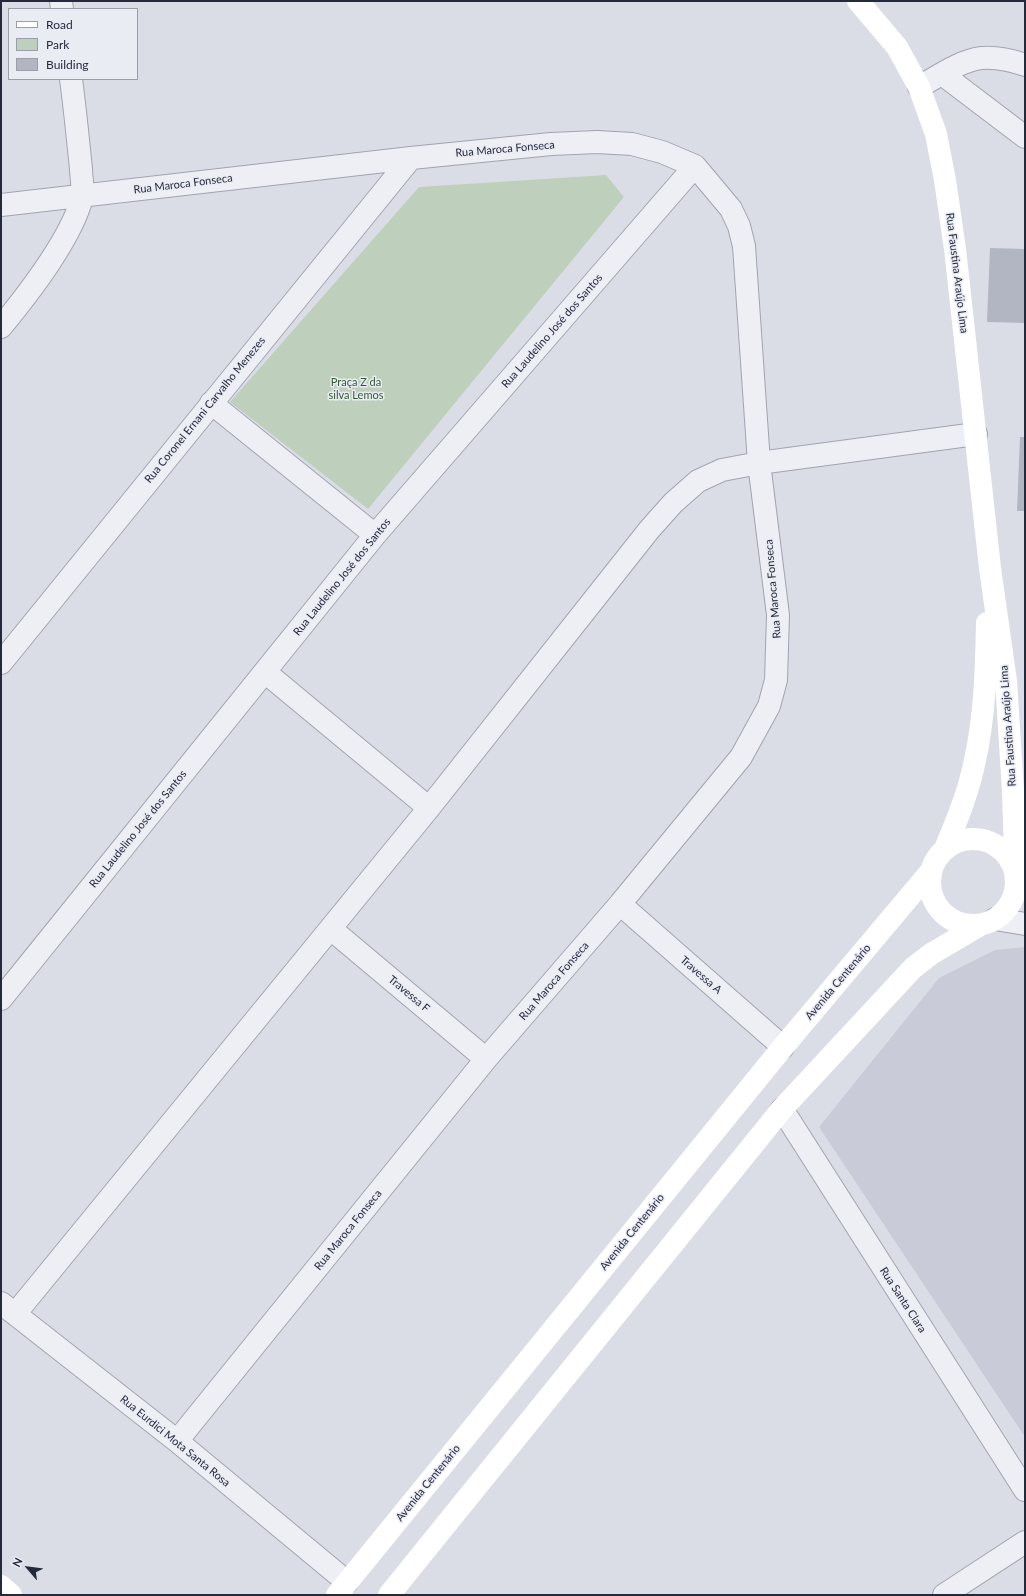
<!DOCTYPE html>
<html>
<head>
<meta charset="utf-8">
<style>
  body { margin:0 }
  #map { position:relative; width:1026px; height:1596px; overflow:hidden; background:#dbdde6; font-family:Lato,sans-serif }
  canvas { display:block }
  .frame { position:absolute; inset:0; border:2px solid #25293c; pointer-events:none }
  .legend { position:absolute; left:8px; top:8px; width:130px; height:72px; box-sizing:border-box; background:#eaecf4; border:1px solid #9b9eaa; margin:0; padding:5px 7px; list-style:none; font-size:12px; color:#25293c }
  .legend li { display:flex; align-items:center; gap:8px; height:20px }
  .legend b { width:20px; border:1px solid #9b9eaa }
  .north { position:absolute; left:8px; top:1548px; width:40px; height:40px; -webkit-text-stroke:3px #eaecf4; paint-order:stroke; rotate:298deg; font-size:11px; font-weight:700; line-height:16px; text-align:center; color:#25293c }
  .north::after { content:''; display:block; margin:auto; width:14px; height:18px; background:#25293c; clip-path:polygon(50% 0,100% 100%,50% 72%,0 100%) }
</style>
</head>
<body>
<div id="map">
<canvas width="1026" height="1596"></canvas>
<div class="frame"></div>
<ul class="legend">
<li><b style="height:5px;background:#fff"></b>Road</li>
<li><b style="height:11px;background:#bed0bc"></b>Park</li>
<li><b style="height:11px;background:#b2b6c2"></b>Building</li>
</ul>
<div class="north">N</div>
</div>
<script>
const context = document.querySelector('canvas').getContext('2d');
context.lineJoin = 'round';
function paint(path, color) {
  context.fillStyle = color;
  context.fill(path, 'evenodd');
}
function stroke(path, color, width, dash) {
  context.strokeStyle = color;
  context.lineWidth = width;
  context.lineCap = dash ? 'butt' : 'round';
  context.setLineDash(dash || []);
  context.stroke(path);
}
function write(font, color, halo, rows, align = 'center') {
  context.font = font + ' Lato,sans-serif';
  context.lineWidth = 3;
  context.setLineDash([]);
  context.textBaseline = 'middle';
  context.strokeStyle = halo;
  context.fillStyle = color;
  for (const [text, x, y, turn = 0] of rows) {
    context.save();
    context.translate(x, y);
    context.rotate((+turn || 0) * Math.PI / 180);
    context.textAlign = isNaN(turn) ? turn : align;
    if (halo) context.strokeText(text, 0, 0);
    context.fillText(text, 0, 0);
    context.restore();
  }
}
const built = new Path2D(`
  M1025,947V1437L819,1127L939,978L995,950Z`);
const green = new Path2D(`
  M606,175L624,197L368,509L230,402L419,187Z`);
const building = new Path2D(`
  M990,248L1025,249V323L987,322Z
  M1020,437H1025V511H1017Z`);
const street = new Path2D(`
  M61,1L62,9
  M942,74L1025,137
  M919,87C937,77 961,60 982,58C996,57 1011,60 1025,65
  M1,205L411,158L551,144L597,142L632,144L662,152L695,166L731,209L739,226L744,246L759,463L778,615L776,680L769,706L741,757L620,904L486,1059L177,1441
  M1,327C28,294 72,238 82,197C84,189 81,178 81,169C78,139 75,109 71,79
  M211,403L375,535
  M1,663L411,158
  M265,672L429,808
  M620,904L783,1047
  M995,919L1025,924
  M331,929L486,1059
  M1,999L375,535L695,166
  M782,1109L1025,1490
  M1,1303L177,1441L347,1582
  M15,1314L429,808L649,530L673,503L698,481L722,470L759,463L976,434
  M944,1595L1025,1542`);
const secondary = new Path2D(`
  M858,1L897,47L919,87L936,134L945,180L955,249L990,568L1006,681L1013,791L1016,884
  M930 882a43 43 0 1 1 86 0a43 43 0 1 1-86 0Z
  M945,849C957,820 969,791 975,760C985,715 986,669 987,623
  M1,1586L11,1595
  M337,1595L783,1047L931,871
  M389,1595L782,1109L913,968L931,954L982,924`);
const streetNames = [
  ["Rua Maroca Fonseca",505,149,-5],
  ["Rua Maroca Fonseca",183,184,-7],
  ["Rua Faustina Araújo Lima",957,273,83],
  ["Rua Laudelino José dos Santos",552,331,-49],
  ["Rua Coronel Ernani Carvalho Menezes",205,410,-51],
  ["Rua Laudelino José dos Santos",342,577,-51],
  ["Rua Maroca Fonseca",773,589,-95],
  ["Rua Faustina Araújo Lima",1008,726,-94],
  ["Rua Laudelino José dos Santos",138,829,-51],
  ["Travessa A",701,975,41],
  ["Rua Maroca Fonseca",554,981,-49],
  ["Avenida Centenário",838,982,-50],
  ["Travessa F",409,994,40],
  ["Rua Maroca Fonseca",348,1230,-51],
  ["Avenida Centenário",632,1232,-51],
  ["Rua Santa Clara",903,1300,57],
  ["Rua Eurdici Mota Santa Rosa",175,1441,39],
  ["Avenida Centenário",428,1483,-51]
];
const parkNames = [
  ["Praça Z da",356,382],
  ["silva Lemos",356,395]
];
paint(built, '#c9ccd8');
paint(green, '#bed0bc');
paint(building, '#b2b6c2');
stroke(street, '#a1a3b0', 24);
stroke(street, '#eeeff4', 22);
stroke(secondary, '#fff', 22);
write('11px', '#25293c', '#eaecf4', streetNames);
write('11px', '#335732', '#eaecf4', parkNames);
</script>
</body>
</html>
